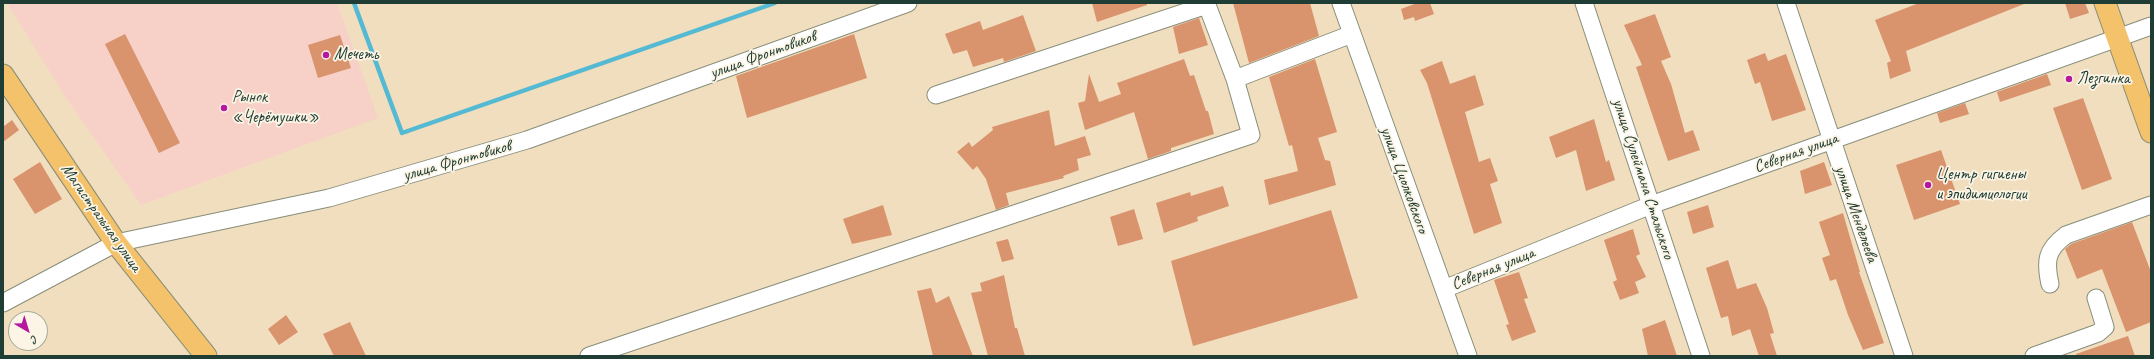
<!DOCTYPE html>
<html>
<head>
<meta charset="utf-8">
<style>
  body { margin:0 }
  #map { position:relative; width:2154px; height:359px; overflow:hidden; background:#f1debe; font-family:Caveat,sans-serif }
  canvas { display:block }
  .frame { position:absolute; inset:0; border:4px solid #1f3d34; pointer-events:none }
  .north { position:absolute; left:8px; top:311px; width:40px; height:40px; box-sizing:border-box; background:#fcf5e5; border:1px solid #a4ab9e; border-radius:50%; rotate:142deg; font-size:11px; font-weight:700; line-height:16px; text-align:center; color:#1f3d34 }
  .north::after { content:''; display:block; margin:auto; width:14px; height:18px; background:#b5179e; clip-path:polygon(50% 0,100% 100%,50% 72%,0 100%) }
</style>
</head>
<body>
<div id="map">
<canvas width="2154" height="359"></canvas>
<div class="frame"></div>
<div class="north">С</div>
</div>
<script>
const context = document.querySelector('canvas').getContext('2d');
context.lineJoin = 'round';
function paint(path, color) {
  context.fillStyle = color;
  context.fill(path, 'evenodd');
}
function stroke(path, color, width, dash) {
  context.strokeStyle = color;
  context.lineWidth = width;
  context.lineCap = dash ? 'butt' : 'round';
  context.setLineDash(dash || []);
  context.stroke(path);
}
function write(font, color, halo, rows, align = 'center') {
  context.font = font + ' Caveat,sans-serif';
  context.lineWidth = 3.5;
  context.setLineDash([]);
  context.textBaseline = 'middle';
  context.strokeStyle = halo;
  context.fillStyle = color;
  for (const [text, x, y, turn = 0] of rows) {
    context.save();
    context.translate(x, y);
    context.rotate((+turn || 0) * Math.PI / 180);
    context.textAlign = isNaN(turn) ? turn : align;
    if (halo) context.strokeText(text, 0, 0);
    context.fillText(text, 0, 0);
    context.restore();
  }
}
const built = new Path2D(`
  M7,3H337L378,118L141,205L66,98Z`);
const stream = new Path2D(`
  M354,3L402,133L775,3`);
const building = new Path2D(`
  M1092,3H1147V5L1097,22Z
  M1233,3H1310L1319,36L1249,63Z
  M1417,3H1430L1434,14L1415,21L1414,17L1404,20L1401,9Z
  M1919,3H2024V4L1906,51L1911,71L1890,79L1887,63L1891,61L1875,20Z
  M2065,3H2085L2089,13L2070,19Z
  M1655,14L1671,57L1661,61L1671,84L1685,133L1693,130L1700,150L1668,161L1636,67L1642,65L1624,25Z
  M1023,15L1036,51L1004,62L1003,58L973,67L967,50L953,54L945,34L980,21L983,30Z
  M1199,18L1208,45L1179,54L1173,27Z
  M125,34L180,143L159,153L105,44Z
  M854,34L867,78L747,118L736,76Z
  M340,35L351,68L318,78L308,45Z
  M1765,53L1768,61L1786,54L1806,110L1772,121L1760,82L1755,84L1747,60Z
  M1184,59L1190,76L1194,75L1206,111H1208L1214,134L1171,148V151L1148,159L1134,112L1085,130L1078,103L1085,101L1089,74L1099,102L1121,94L1117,83Z
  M1315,59L1337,132L1318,138L1325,160L1330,161L1336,185L1269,205L1264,180L1298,171L1292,145L1289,146L1269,77Z
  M1442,61L1450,84L1475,75L1484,105L1465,112L1479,162L1490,158L1498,181L1490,184L1502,223L1474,234L1427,83L1420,70Z
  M2047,74L2051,85L2000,102L1997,92Z
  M2083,98L2112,179L2082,190L2053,108Z
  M1965,103L1969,114L1940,123L1937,113Z
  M1049,110L1055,146L1085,136L1091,155L1077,159L1079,170L1063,176L1064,178L1006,193L1009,205L996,210L986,179L977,166L973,170L957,152L969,142L972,147L993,130L992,127Z
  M1594,119L1606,162L1609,160L1615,180L1586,191L1576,150L1556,158L1549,137Z
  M12,120L19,130L3,142V127Z
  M1941,150L1960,204L1914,220L1896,165Z
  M40,162L62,199L35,214L13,179Z
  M1824,162L1832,185L1805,194L1800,171Z
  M1223,186L1229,206L1197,217L1198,221L1164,233L1156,203L1190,192L1191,196Z
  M883,205L892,235L852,244L843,219Z
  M1708,205L1714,227L1693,234L1687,212Z
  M1134,209L1143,239L1118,246L1110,217Z
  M1331,210L1358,298L1193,346L1171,261Z
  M1843,213L1860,272H1859L1884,343L1863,350L1848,315L1836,279L1830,281L1822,258L1830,255L1819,222Z
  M2132,222L2151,272V322L2126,332L2102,269L2077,279L2065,249L2071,244Z
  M1633,229L1640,254L1636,256L1646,277L1635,282L1639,293L1620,300L1613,282L1617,280L1604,240Z
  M1008,239L1014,259L1002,262L996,242Z
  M1728,260L1737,289L1756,283L1767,308L1774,333L1770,334L1777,356H1759L1750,329L1732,336L1728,316L1721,318L1706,268Z
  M1519,272L1528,298L1524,299L1536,332L1512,341L1506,325L1509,324L1494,280Z
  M1004,275L1015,328H1017L1025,356H988L971,293L982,291L980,283Z
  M931,288L936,303L949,296L973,356H933L917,291Z
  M286,315L298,332L279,345L268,329Z
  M1665,320L1677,356H1648L1642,329Z
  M350,322L366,356H334L323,334Z
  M2128,336L2135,356H2076V354Z`);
const minor = new Path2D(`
  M1341,3L1468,356
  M1584,3L1701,356
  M1786,3L1904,356
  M936,95L1207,5L1235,79
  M2050,284C2045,261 2046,250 2066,235L2151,205
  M1444,289L1651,205L2151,26
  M3,303L116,243L329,198L527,140L908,3
  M589,356L1251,135L1235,79L1352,34
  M2034,356L2098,333L2105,327L2096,298`);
const major = new Path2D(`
  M2105,3L2151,132
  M3,75L116,243L206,356`);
const markers = [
  [326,55,4,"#b5179e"],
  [2069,79,4,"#b5179e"],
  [224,108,4,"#b5179e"],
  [1928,185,4,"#b5179e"]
];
const poiNames = [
  ["Мечеть",334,55],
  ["Лезгинка",2077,79],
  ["Рынок",232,98],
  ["«Черёмушки»",232,118],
  ["Центр гигиены",1936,175],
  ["и эпидимиологии",1936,195]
];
const streetNames = [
  ["улица Фронтовиков",763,55,-20],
  ["Северная улица",1796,153,-20],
  ["улица Фронтовиков",457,161,-16],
  ["улица Сулеймана Стальского",1643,179,72],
  ["улица Циолковского",1404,180,70],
  ["улица Менделеева",1856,214,71],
  ["Магистральная улица",101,218,55],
  ["Северная улица",1493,269,-22]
];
paint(built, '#f7d1c7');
stroke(stream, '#54bad3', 4.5);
paint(building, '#d9936d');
stroke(minor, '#888e79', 19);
stroke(major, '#888e79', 23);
stroke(minor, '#fff', 17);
stroke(major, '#f3c26a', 21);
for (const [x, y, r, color] of markers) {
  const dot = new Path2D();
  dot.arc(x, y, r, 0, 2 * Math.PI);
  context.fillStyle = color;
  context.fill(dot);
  stroke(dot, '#fcf5e5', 1.5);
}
write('17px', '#1f3d34', '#fcf5e5', poiNames, 'left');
write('17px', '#1f3d34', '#fcf5e5', streetNames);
</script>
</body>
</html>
